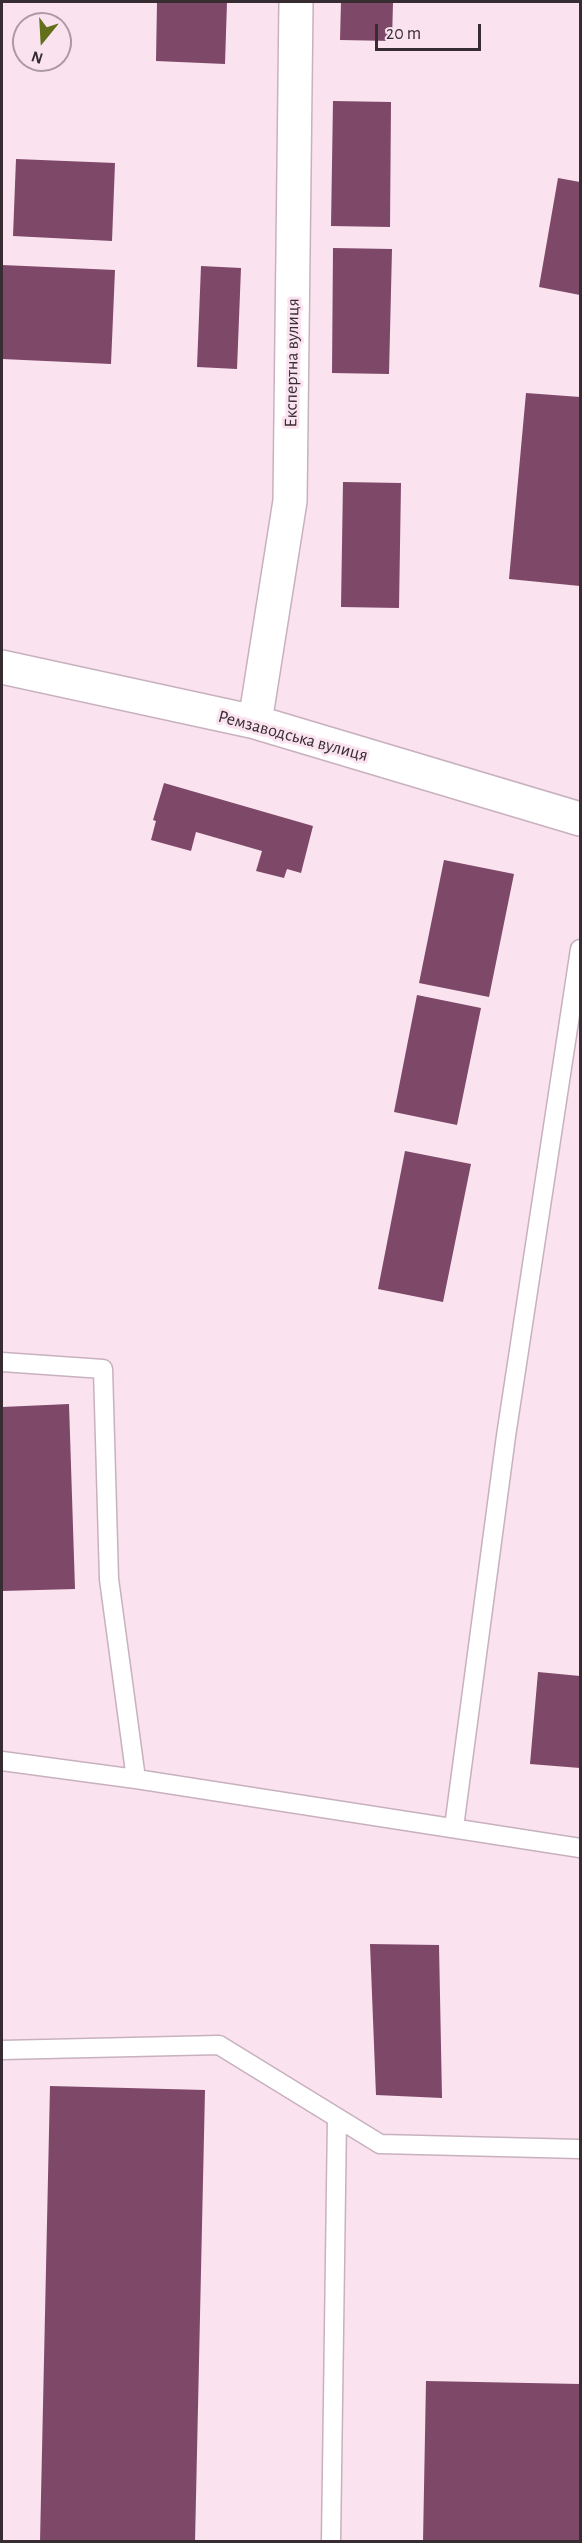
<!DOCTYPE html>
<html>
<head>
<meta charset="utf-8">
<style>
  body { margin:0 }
  #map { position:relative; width:582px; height:2543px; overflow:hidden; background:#fae2ef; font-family:"Alegreya Sans",sans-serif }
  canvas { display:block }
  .frame { position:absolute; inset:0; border:3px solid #362c31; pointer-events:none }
  .north { position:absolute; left:12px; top:12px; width:60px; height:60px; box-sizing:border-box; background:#fae2ef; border:2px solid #ac99a3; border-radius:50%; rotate:198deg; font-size:16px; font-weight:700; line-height:24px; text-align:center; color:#362c31 }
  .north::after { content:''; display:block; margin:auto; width:21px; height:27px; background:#63701b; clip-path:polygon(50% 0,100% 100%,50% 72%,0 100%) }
  .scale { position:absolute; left:375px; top:24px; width:106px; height:27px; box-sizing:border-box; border:3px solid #362c31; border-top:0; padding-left:8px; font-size:18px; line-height:21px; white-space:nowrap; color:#362c31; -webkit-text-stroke:4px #fae2ef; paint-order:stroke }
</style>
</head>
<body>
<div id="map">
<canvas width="582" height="2543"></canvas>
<div class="frame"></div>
<div class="north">N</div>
<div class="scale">20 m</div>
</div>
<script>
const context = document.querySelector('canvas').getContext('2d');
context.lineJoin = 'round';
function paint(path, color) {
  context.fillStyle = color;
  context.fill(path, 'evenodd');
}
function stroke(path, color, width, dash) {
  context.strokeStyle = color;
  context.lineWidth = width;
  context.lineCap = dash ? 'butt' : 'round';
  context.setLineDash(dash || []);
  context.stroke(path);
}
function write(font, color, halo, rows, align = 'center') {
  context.font = font + ' "Alegreya Sans",sans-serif';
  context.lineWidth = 6;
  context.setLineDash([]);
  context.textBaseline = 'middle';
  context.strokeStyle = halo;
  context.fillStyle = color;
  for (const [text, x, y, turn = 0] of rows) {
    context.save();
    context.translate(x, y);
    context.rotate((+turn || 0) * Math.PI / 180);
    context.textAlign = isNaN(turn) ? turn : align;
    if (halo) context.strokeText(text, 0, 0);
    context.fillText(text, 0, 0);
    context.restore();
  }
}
const building = new Path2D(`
  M157,2H227L225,64L156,61Z
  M341,2H393L392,41L340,40Z
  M333,101L391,102L390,227L331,226Z
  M16,159L115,163L112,241L13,236Z
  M558,178L580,182V295L539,287Z
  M333,248L392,249L389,374L332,373Z
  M2,265L115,270L111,364L2,359Z
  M201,266L241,268L237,369L197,367Z
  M526,393L580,397V586L509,579Z
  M343,482L401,483L399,608L341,607Z
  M164,783L313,826L301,873L287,869L284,878L256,871L262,851L196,832L191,851L151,840L156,821L153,820Z
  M444,860L514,874L489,997L419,983Z
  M417,995L481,1008L457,1125L394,1112Z
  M405,1151L471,1164L443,1302L378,1289Z
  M69,1404L75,1589L2,1591V1407Z
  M538,1672L580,1676V1768L530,1764Z
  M370,1944L439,1945L442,2098L376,2095Z
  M50,2086L205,2090L195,2542H40Z
  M426,2381L580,2384V2542H423Z`);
const lane = new Path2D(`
  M2,1362L103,1369L109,1579L136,1779
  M2,1761L136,1779L580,1848
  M454,1827L506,1436L580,949
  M2,2050L219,2045L380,2144L580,2149
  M331,2542L337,2118`);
const street = new Path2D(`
  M2,667L255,722L580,819
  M255,722L290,501L296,2`);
const streetNames = [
  ["Експертна вулиця",292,363,-89],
  ["Ремзаводська вулиця",293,736,15]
];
paint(building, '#7e4868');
stroke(lane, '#c8b1be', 21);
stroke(street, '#c8b1be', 36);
stroke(lane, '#fff', 18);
stroke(street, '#fff', 33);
write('18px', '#362c31', '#fae2ef', streetNames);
</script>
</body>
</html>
